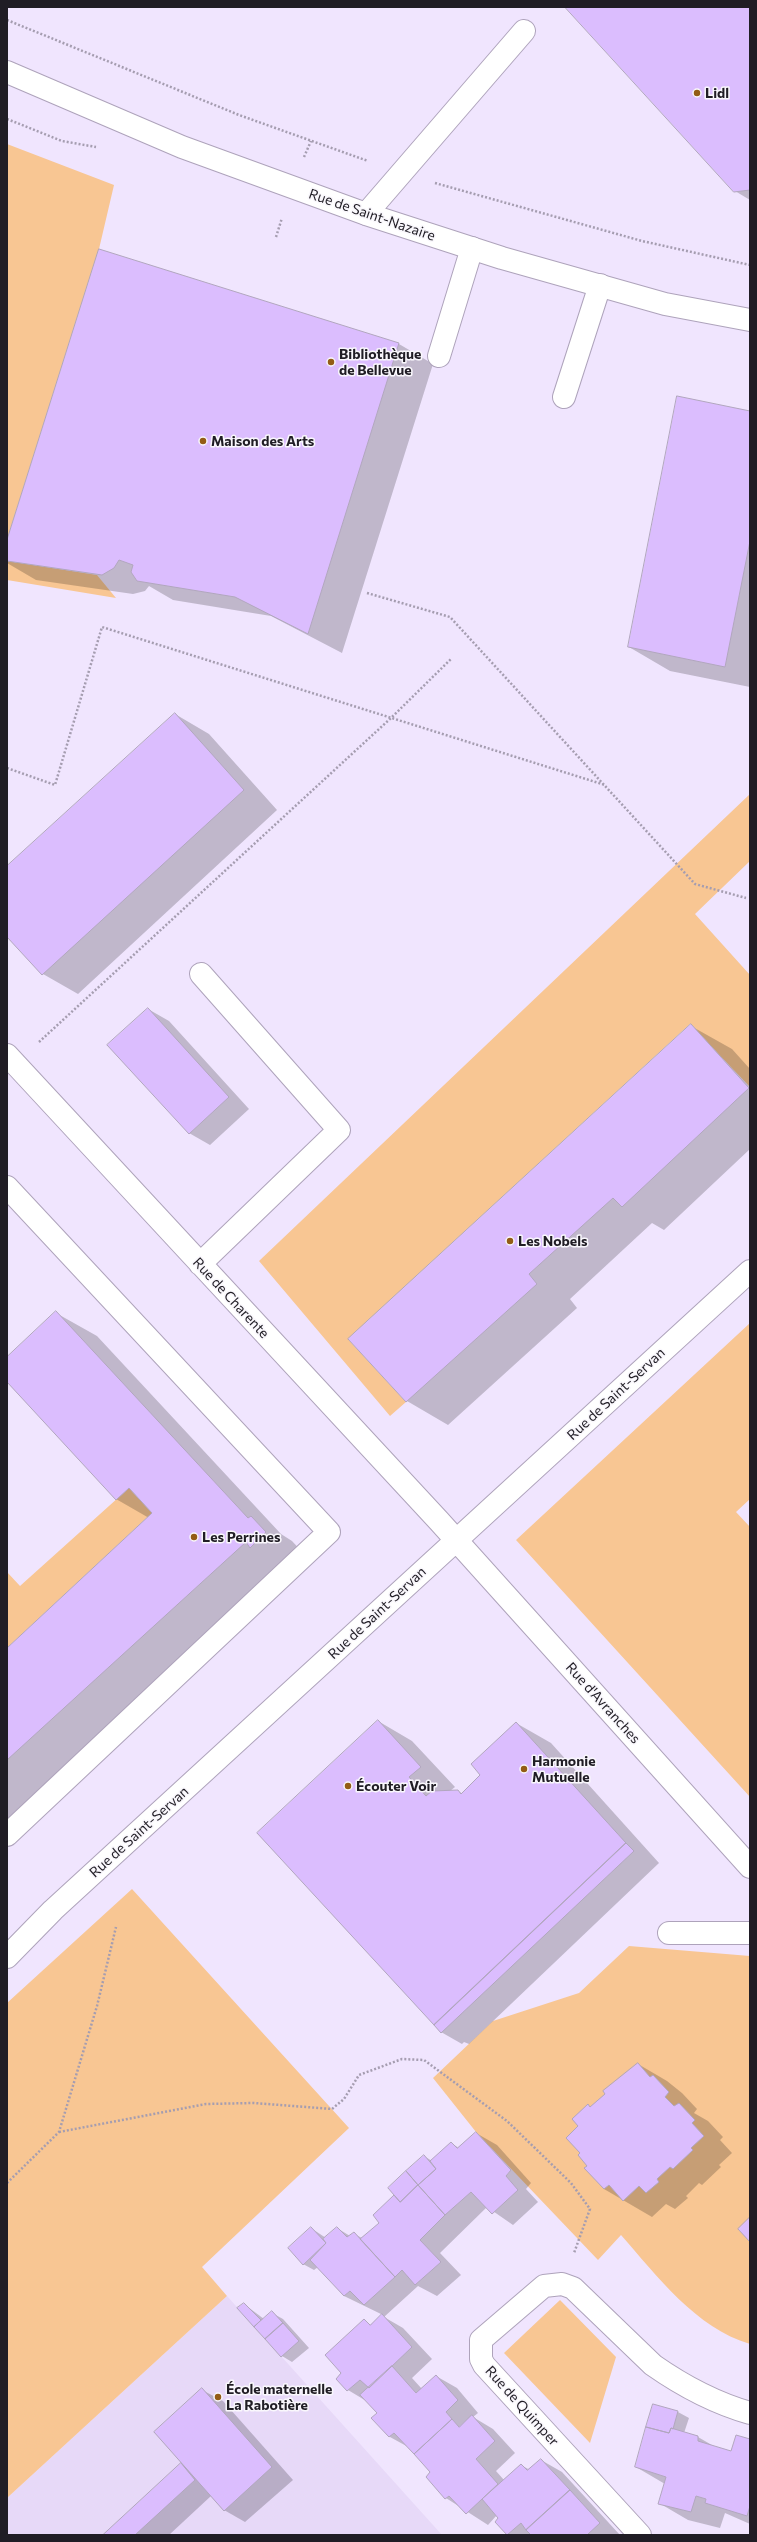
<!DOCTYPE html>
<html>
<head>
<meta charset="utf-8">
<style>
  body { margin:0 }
  #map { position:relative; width:757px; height:2542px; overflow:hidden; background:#f0e5fe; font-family:Commissioner,sans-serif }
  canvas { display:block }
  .frame { position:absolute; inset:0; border:8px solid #201d25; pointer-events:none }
</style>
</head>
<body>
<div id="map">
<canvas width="757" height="2542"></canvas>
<div class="frame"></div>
</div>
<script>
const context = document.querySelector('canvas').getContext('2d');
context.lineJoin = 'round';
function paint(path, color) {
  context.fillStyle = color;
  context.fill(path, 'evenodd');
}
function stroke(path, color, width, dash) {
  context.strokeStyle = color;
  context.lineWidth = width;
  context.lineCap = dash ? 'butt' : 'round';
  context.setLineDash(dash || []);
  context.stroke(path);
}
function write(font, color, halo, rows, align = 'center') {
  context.font = font + ' Commissioner,sans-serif';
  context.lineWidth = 3;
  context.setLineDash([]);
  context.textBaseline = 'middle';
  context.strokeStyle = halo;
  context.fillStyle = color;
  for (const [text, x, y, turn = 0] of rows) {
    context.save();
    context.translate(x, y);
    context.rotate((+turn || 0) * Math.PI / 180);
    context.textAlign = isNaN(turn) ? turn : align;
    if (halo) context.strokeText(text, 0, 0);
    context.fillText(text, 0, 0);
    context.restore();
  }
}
const built = new Path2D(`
  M227,2296L442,2535H7V2498Z`);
const green = new Path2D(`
  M7,144L114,185L99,249L7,540Z
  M7,561L97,575L116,598L7,580Z
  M750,794V861L695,914L750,975V1087L690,1024L348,1339L406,1402L390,1416L259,1261Z
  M750,1323V1499L736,1512L750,1527V1797L516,1540Z
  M129,1488L152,1513L7,1648V1572L20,1586Z
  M132,1889L349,2128L202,2267L227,2296L7,2498V2003Z
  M629,1946L750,1956V2344C696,2328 657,2276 621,2235L598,2260L476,2132L433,2078L493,2021L579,1993Z
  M560,2300L616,2357L590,2443L504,2353Z`);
const shadow = new Path2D(`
  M566,7H750V200L735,191Z
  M399,344L433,364L342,653L271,616L173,600L149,586L145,591L133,594L36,580L7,563V543Z
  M750,412V687L670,671L629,647Z
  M175,714L209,734L277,810L78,994L43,974L7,936V868Z
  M148,1009L169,1021L249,1109L210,1145L189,1133Z
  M691,1026L732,1049L750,1069V1149L664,1230L652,1223L570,1299L577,1308L448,1425L407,1401L349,1339Z
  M56,1313L97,1336L281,1534L292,1541L306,1556L7,1821V1649L149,1518L116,1499L7,1381V1359Z
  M378,1721L412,1741L455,1787L450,1791H458L463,1794L482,1775L516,1723L551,1743L659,1863L469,2044L464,2042L462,2044L441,2032Z
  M638,2064L667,2081L682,2093L697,2109L694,2113L708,2121L723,2137L720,2140L732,2153L719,2165L721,2167L702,2185L699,2183L686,2196L688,2198L675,2209L666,2204L652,2217L604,2189L582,2153L580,2126L589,2106L592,2107Z
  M476,2133L497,2145L531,2183L526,2189L538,2202L513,2225L487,2207L440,2253L461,2275L437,2296L418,2286L384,2317L403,2328L432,2359L412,2378L422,2389L436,2376L457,2388L478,2413L473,2417L493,2429L515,2453L496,2471L504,2480L521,2465L530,2470L541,2460L562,2472L620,2535H509L497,2515L488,2525L446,2498L432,2472L410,2448L390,2437L373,2418L378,2413L368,2402L348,2390L337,2379L342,2373L364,2321L371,2325L383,2315L344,2296L318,2267L314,2270L303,2264L311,2228L326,2238L337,2228L350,2236L354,2234L362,2238L380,2223L396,2196L424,2156L432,2161L451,2143L459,2148Z
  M244,2304L264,2319L272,2313L283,2319L309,2348L292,2362L282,2356L239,2308Z
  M202,2390L223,2401L293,2480L245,2522L224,2510L211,2496L169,2535H104L183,2463Z
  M654,2405L678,2412L689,2418L684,2433L698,2437L717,2448L731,2452L750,2440V2524L725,2513L720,2528L688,2520L659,2503L665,2484L636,2467Z`);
const building = new Path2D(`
  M565,7H750V190L734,192Z
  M99,249L399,343L308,634L235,597L137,581L131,572L133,565L119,560L114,568L102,575L7,561V540Z
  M677,396L750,411V541L725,667L628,647Z
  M175,713L244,790L42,975L7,937V866Z
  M148,1008L229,1097L189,1134L107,1045Z
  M691,1024L749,1088L622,1207L613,1198L529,1274L537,1284L406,1402L348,1339Z
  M56,1311L248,1518L251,1516L266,1532L250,1548L246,1542L7,1760V1648L152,1513L129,1488L116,1500L7,1382V1357Z
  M378,1720L421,1767L409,1777L426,1796L432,1791L458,1790L461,1794L480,1775L471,1764L516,1722L626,1843L434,2025L257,1833Z
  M626,1843L634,1851L441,2033L434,2025Z
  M638,2063L650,2077L653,2075L669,2092L665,2097L674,2106L679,2103L695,2120L692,2123L704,2136L691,2148L693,2150L673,2169L670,2167L657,2179L659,2182L646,2193L639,2186L623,2201L609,2185L604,2189L584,2168L587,2166L578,2155L580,2153L566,2138L578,2126L572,2119L588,2104L590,2107L605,2094L603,2091Z
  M476,2132L511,2170L506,2176L518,2190L492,2214L471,2192L445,2215L418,2185L436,2169L430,2161L451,2142L457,2148Z
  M424,2155L436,2169L418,2185L406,2171Z
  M406,2171L418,2185L400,2202L388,2188Z
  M418,2185L445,2215L420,2240L441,2262L415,2285L402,2270L395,2277L360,2239L379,2223L373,2215L394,2195L400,2202Z
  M750,2217V2247V2242L738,2229Z
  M311,2227L326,2243L303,2265L288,2248Z
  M337,2227L347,2237L354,2232L395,2277L364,2305L350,2291L344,2296L310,2260L326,2243L323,2239Z
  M244,2303L261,2320L254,2327L237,2308Z
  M272,2311L283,2323L265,2339L254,2327Z
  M382,2314L412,2347L369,2388L360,2380L347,2391L336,2379L341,2373L325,2355L364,2319L370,2325Z
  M283,2323L299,2341L281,2357L265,2339Z
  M392,2366L416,2393L436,2375L458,2400L446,2412L452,2419L414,2454L394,2433L389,2437L371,2418L377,2413L360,2395Z
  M202,2388L272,2467L224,2511L154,2432Z
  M653,2404L678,2411L673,2429L671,2428L669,2433L646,2427Z
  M472,2415L495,2441L476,2459L498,2484L466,2514L449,2496L445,2499L426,2477L430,2472L414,2454L452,2419L459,2427Z
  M646,2427L669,2433L671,2428L698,2436V2441L731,2451L736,2435L750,2439V2506L747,2516L705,2503L706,2499L696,2496L691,2512L658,2504L666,2477L635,2467Z
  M541,2459L570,2490L526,2530L521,2523L507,2535L495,2522L498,2518L482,2499L521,2464L527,2470Z
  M181,2463L195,2480L135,2535H103Z
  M570,2490L600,2523L587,2535H531L526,2530Z`);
const path = new Path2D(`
  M7,20L239,115L368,161
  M7,119L62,141L96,147
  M304,157L311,141
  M435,183L642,241L750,265
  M276,237L282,218
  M367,593L450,617L695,884L746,898
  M7,768L55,785L102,627L605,785
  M39,1042L391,718L451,659
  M59,2132L206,2104L254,2103L332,2109L344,2099L359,2075L402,2059L424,2060L507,2121L571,2183L590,2209L574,2253
  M7,2183L59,2132L97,2006L116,1927`);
const minor = new Path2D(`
  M366,214L524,31
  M439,356L472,248
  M564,397L600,285
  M7,1055L439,1521L750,1867
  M7,1187L329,1532L7,1835
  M200,1264L339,1130L201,974
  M669,1933H750
  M7,1957L53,1910L750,1271
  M640,2535L484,2365L481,2359V2340L544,2286L562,2284L573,2288L653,2365C683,2386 715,2403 750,2413`);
const major = new Path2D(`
  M7,72L182,147L366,214L502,258L665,304L750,320`);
const markers = [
  [697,93,4,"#935c15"],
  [331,362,4,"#935c15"],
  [203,441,4,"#935c15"],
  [510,1241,4,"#935c15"],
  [194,1537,4,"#935c15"],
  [524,1769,4,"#935c15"],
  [348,1786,4,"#935c15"],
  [218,2397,4,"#935c15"]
];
const poiNames = [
  ["Lidl",705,93],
  ["Bibliothèque",339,354],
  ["de Bellevue",339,370],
  ["Maison des Arts",211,441],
  ["Les Nobels",518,1241],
  ["Les Perrines",202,1537],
  ["Harmonie",532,1761],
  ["Mutuelle",532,1777],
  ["Écouter Voir",356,1786],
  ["École maternelle",226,2389],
  ["La Rabotière",226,2405]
];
const streetNames = [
  ["Rue de Saint-Nazaire",372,215,19],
  ["Rue de Charente",231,1298,47],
  ["Rue de Saint-Servan",616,1394,-43],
  ["Rue de Saint-Servan",377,1613,-43],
  ["Rue d'Avranches",603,1703,48],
  ["Rue de Saint-Servan",139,1832,-42],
  ["Rue de Quimper",522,2406,48]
];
paint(built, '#e7d9f8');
paint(green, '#f8c693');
paint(shadow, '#0003');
paint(building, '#dbbdfe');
stroke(building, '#b1a6be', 1);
stroke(minor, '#aea3bb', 24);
stroke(major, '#aea3bb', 24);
stroke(path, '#a59db0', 2.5, [2, 2]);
stroke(minor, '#fff', 22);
stroke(major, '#fff', 22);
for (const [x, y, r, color] of markers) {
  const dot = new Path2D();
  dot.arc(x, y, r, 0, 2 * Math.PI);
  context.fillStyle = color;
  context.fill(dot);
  stroke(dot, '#f9f7fc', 1.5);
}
write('bold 14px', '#201d25', '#f9f7fc', poiNames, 'left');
write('14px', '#201d25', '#f9f7fc', streetNames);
</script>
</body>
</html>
